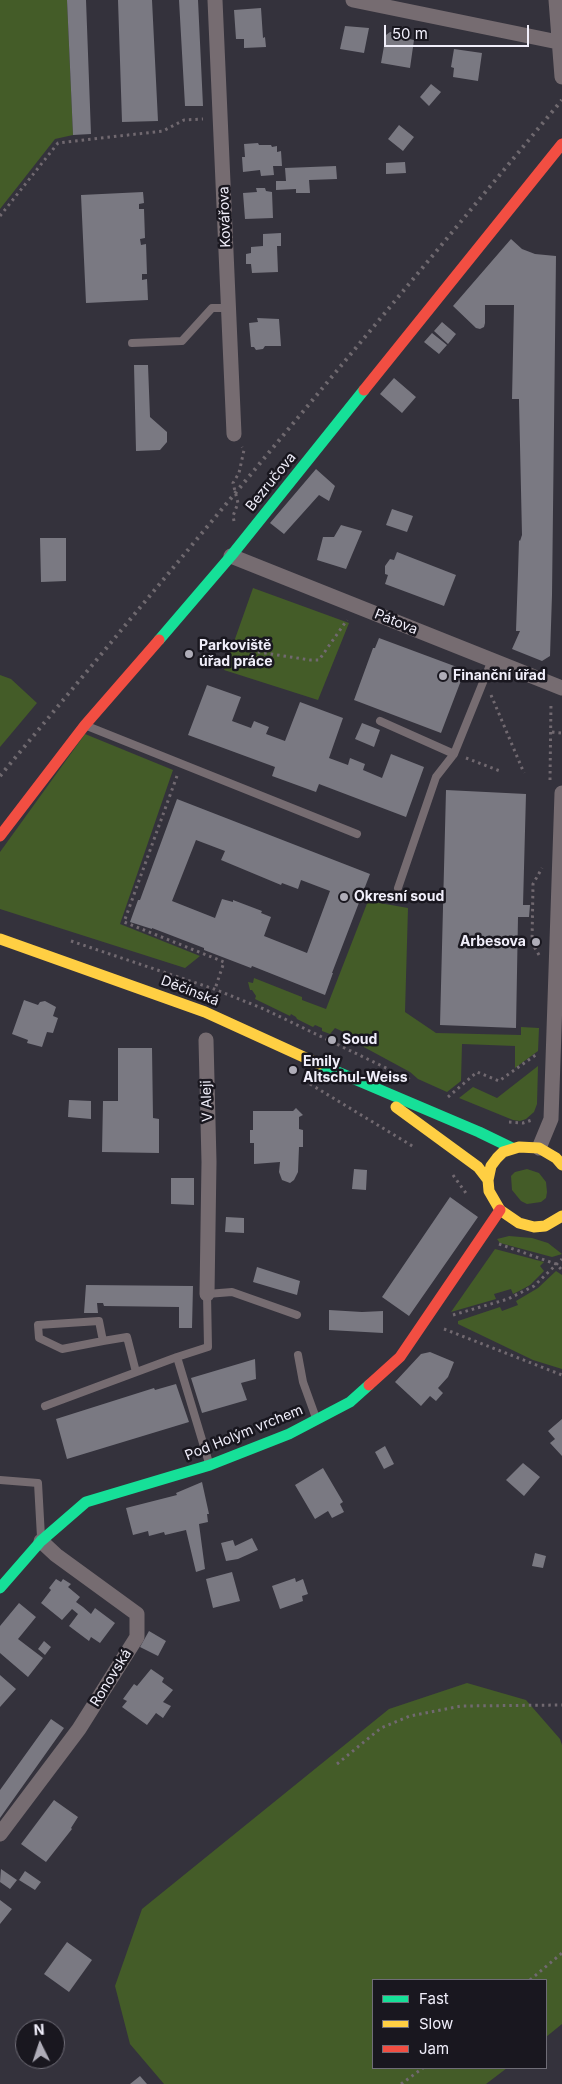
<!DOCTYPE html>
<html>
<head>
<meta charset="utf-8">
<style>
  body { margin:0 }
  #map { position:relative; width:562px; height:2084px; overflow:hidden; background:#34323c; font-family:Inter,sans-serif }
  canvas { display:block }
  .legend { position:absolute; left:372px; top:1979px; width:175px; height:90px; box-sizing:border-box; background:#19171f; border:1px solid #6f6d77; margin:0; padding:6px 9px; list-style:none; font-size:15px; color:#f1effb }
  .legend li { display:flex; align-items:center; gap:10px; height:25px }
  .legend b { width:25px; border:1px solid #6f6d77 }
  .north { position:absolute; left:15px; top:2019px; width:50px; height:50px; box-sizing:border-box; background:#19171f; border:1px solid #6f6d77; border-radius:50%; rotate:356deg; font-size:14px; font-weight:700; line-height:20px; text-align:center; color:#f1effb }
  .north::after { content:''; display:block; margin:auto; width:18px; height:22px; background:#afadb8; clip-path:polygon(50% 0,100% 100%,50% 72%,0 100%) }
  .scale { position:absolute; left:384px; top:25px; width:145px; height:22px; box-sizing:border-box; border:2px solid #f1effb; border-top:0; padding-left:6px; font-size:15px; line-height:18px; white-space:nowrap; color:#f1effb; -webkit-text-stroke:4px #19171f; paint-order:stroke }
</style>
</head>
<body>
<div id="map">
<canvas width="562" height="2084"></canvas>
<ul class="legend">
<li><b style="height:6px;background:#16e098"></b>Fast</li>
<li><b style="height:6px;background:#ffcf43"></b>Slow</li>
<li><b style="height:6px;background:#f24e42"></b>Jam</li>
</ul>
<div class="north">N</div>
<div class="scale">50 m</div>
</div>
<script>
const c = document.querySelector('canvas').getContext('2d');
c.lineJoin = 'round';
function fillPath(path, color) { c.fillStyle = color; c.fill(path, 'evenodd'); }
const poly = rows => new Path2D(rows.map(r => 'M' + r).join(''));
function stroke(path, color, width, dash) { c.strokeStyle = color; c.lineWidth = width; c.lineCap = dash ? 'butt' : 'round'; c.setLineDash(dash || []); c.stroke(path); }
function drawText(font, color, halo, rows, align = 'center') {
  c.font = font + ' Inter,sans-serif'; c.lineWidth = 5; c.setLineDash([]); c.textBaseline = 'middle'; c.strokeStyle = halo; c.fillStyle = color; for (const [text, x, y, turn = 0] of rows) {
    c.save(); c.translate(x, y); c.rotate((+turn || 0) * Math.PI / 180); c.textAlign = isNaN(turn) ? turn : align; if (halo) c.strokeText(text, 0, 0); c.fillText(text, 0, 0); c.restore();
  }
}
const green = poly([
  [0,0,67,0,73,135,55,139,0,209],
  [253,588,349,623,318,700,224,670],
  [0,675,11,679,37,703,0,747],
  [85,734,173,770,120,924,200,956,185,968,0,909,0,852],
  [368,901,408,908,405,1012,436,1033,521,1035,521,1027,539,1028,538,1051,515,1068,515,1046,462,1044,461,1081,447,1092,418,1079,410,1072,362,1046,362,1043,357,1041,355,1043,350,1041,352,1036,335,1028,330,1034,322,1031,322,1028,315,1025,313,1027,297,1019,296,1017,291,1014,290,1016,255,999,256,996,252,990,250,990,248,982,253,983,254,978,302,997,302,1000,326,1009],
  [538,1066,537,1104,534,1112,526,1119,520,1121,513,1120,459,1098,473,1087,497,1098],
  [527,1169,539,1173,546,1182,547,1192,546,1198,541,1202,527,1204,521,1201,512,1190,511,1176,515,1172],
  [509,1236,532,1238,548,1243,562,1254,552,1257,500,1243,497,1239],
  [495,1249,544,1262,540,1266,544,1271,530,1285,521,1290,513,1294,511,1289,494,1294,496,1299,451,1312],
  [556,1271,562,1275,562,1369,533,1360,458,1324,458,1321,500,1307,502,1311,518,1305,516,1301,538,1288],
  [467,1683,526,1700,560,1739,562,1745,562,2024,546,2037,546,1980,373,1980,373,2068,507,2068,486,2084,164,2084,130,2044,115,1986,142,1909,389,1709]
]);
const building = poly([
  [67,0,86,0,91,134,73,135],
  [118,0,152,0,158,121,122,122],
  [179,0,198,0,203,106,185,106],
  [261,8,263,38,265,37,266,47,244,48,244,39,236,39,234,10],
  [345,26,369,28,364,53,340,49],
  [390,32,398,33,400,37,414,40,410,68,381,63,386,35],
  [454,49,482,53,478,81,453,77,454,68,451,67],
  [431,84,441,92,429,106,420,97],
  [399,125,414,137,403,151,388,139],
  [258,143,259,145,271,145,272,147,277,146,277,152,281,151,282,166,273,166,274,175,261,176,260,170,243,172,242,157,245,157,244,144],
  [405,162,406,173,386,174,386,163],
  [336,166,337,179,309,180,310,193,296,193,296,189,276,190,276,181,286,181,285,168],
  [256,188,265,188,266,191,272,192,273,218,245,219,243,193,257,192],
  [143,192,144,203,139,204,139,209,144,209,145,238,140,239,141,245,146,244,147,274,142,274,142,280,147,279,148,300,86,303,81,195],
  [281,233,281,246,277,246,278,272,252,273,251,264,246,264,246,254,251,253,251,247,263,246,263,234],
  [511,239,522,249,535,254,556,256,552,595,550,656,542,661,512,649,520,631,516,631,518,573,519,540,520,541,522,535,519,401,519,399,512,399,514,305,485,305,485,323,484,327,480,329,476,328,453,306],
  [257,318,279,319,281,346,265,346,263,349,256,350,254,347,251,347,249,323,258,322],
  [442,322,456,334,448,344,434,331],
  [432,333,447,345,439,354,424,342],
  [134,365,148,365,150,417,167,432,167,442,160,450,136,451],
  [394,378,416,397,402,413,380,394],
  [316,469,335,486,329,501,319,495,284,534,270,523],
  [392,509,413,516,407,532,386,525],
  [341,525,362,531,346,569,317,560,323,537,334,537],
  [40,538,66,538,66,581,41,582],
  [397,552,456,575,444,606,385,584,388,575,385,574,385,566,390,559,394,560],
  [379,638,465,670,441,733,354,700,373,648,375,648],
  [207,685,241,697,232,721,251,728,254,721,269,727,266,734,285,741,300,702,343,718,329,758,348,765,350,758,365,764,363,770,382,778,391,754,424,767,406,817,319,784,316,792,272,776,275,767,188,735],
  [362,723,380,730,374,747,355,739],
  [446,790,526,794,523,905,530,905,529,917,518,917,516,1028,440,1025],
  [177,799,370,874,332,973,333,973,325,995,252,966,251,968,204,950,204,948,152,928,152,929,130,922,138,900,140,900],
  [196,840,225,851,221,860,281,885,282,883,298,889,301,880,330,891,307,953,264,936,271,917,261,913,262,911,233,900,233,902,222,899,215,918,172,901],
  [24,1000,38,1005,40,1002,45,1001,56,1007,53,1016,58,1018,53,1033,47,1032,42,1047,27,1043,28,1040,12,1034],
  [118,1048,152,1048,153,1118,159,1119,159,1153,102,1152,103,1101,118,1101],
  [69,1100,91,1101,91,1119,68,1117],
  [296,1108,303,1115,299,1117,299,1129,303,1130,303,1147,299,1147,298,1172,294,1180,290,1183,282,1180,279,1172,280,1162,254,1164,254,1143,250,1143,250,1130,253,1130,253,1111,293,1111],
  [354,1169,367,1170,366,1190,352,1189],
  [171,1178,194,1178,194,1205,171,1204],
  [450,1197,478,1217,409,1316,382,1297],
  [226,1217,244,1218,244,1233,225,1232],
  [257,1267,300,1281,297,1295,253,1282],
  [86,1285,193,1286,192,1328,179,1328,179,1307,104,1306,103,1303,97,1303,98,1313,84,1313],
  [329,1310,362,1312,383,1311,383,1333,329,1330],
  [430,1352,454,1362,448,1377,438,1388,443,1393,436,1401,430,1396,421,1406,395,1382,421,1354],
  [255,1359,256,1379,241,1383,247,1400,202,1413,191,1378],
  [176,1384,189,1422,67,1459,56,1419,154,1388,155,1390],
  [562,1419,562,1456,550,1443,555,1439,548,1431],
  [385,1446,394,1464,384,1469,375,1452],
  [523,1463,540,1477,524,1496,506,1480],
  [323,1468,343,1502,340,1504,344,1512,332,1518,328,1511,315,1519,295,1485],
  [202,1482,209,1514,207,1514,208,1522,199,1524,205,1569,196,1572,186,1530,165,1535,164,1532,149,1536,148,1531,133,1535,126,1508,177,1495,176,1493],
  [252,1538,258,1550,238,1559,226,1561,221,1543,233,1540,235,1546],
  [535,1553,546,1556,543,1568,532,1566],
  [232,1572,240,1601,213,1608,206,1579],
  [295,1578,296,1582,303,1579,308,1594,302,1596,303,1601,280,1609,272,1586],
  [56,1579,61,1582,63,1579,71,1584,68,1587,80,1597,76,1602,83,1607,91,1614,95,1608,115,1623,100,1643,91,1637,89,1641,69,1626,78,1614,72,1609,62,1620,41,1603,51,1590,49,1588],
  [19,1603,36,1617,18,1639,43,1658,28,1677,0,1653,0,1626],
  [149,1631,166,1641,158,1656,140,1647],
  [44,1641,51,1647,45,1655,38,1649],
  [151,1669,164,1678,162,1682,173,1690,163,1702,171,1706,163,1718,156,1713,147,1725,122,1707,127,1701,123,1699,134,1684,137,1686],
  [0,1675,16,1689,0,1707],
  [51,1719,64,1728,0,1818,0,1790],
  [54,1800,78,1817,71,1828,72,1829,46,1862,21,1844],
  [1,1869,17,1880,10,1889,0,1882],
  [25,1871,41,1882,35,1890,19,1880],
  [0,1900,12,1909,0,1924],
  [67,1942,92,1960,69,1992,44,1974],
  [140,2076,147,2084,130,2084]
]);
const path = poly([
  [0,216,58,143,163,131,184,120,203,119],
  [234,521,233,516,238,503,233,483,239,473,244,450,242,447],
  [200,643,310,660,319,660,347,620],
  [491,695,524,773],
  [552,732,562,733],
  [466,758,500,771],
  [177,776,124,922,224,962,215,989],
  [550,780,551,702],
  [71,941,214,989,264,1009,413,1081],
  [539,955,532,943,533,884,542,868],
  [310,1084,414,1147],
  [448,1097,477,1072,499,1081,537,1054],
  [509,1122,523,1123,532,1120],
  [453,1175,468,1196],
  [499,1244,556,1264,562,1270],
  [453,1315,508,1299,534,1286,562,1259],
  [444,1329,562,1375],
  [337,1764,381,1728,410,1716,461,1706,562,1705],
  [530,1980,562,1953],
  [401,2084,423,2068]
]);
const lane = poly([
  [132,343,182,341,212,308,229,308],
  [380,721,454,754],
  [87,726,357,834],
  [398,888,436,777,454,754,492,660],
  [103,1341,62,1349,39,1338,38,1325,99,1321,103,1341,127,1337,136,1372],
  [298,1355,303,1382,316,1418],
  [45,1406,177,1357],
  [209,1463,177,1357,208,1347,207,1294,232,1292,297,1315],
  [0,1480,38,1483,41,1537]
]);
const street = poly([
  [215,0,234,434],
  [353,0,558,42],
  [556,0,562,77],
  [231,556,562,688],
  [206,1040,209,1162,207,1294],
  [539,1148,551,1119,562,793],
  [0,1834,79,1729,137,1637,137,1614,56,1555,41,1541]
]);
const fast = poly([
  [159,640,231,556,364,390],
  [319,1064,479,1132,512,1148],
  [0,1588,41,1541,86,1502,210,1465,289,1434,350,1402,369,1385]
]);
const slow = poly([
  [0,939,205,1012,319,1064],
  [396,1107,478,1167,488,1180],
  [562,1165,556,1158,539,1148,519,1147,503,1152,497,1158,491,1166,488,1180,489,1191,500,1210,519,1223,534,1227,545,1226,562,1216]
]);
const jam = poly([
  [364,390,562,144],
  [0,836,85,725,159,640],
  [369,1385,400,1357,500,1210]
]);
const rail = poly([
  [0,776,562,100]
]);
const markers = [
  [189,654,5,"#afadb8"],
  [443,676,5,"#afadb8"],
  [344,897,5,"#afadb8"],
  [536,942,5,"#afadb8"],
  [332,1040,5,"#afadb8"],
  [293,1070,5,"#afadb8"]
];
const streetNames = [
  ["Kovářova",225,217,-92],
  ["Bezručova",271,482,-51],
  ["Pátova",396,622,22],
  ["Děčínská",190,991,21],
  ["V Aleji",207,1101,-92],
  ["Pod Holým vrchem",244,1433,-22],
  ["Ronovská",111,1678,-58]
];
const poiNames = [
  ["Parkoviště",199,646],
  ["úřad práce",199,662],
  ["Finanční úřad",453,676],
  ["Okresní soud",354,897],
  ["Arbesova",526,942,"right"],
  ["Soud",342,1040],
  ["Emily",303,1062],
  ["Altschul-Weiss",303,1078]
];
fillPath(green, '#445c28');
fillPath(building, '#7a7982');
stroke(path, '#716970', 3, [2.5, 4]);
stroke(lane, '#766c71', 8);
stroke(street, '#766c71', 15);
stroke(fast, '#16e098', 11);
stroke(slow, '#ffcf43', 11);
stroke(jam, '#f24e42', 11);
stroke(rail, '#6f696f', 4, [2.5, 5]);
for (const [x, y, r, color] of markers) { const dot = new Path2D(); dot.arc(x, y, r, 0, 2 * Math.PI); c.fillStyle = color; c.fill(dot); stroke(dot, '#19171f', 2); }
drawText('14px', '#f1effb', '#19171f', streetNames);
drawText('bold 14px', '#f1effb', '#19171f', poiNames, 'left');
</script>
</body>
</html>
